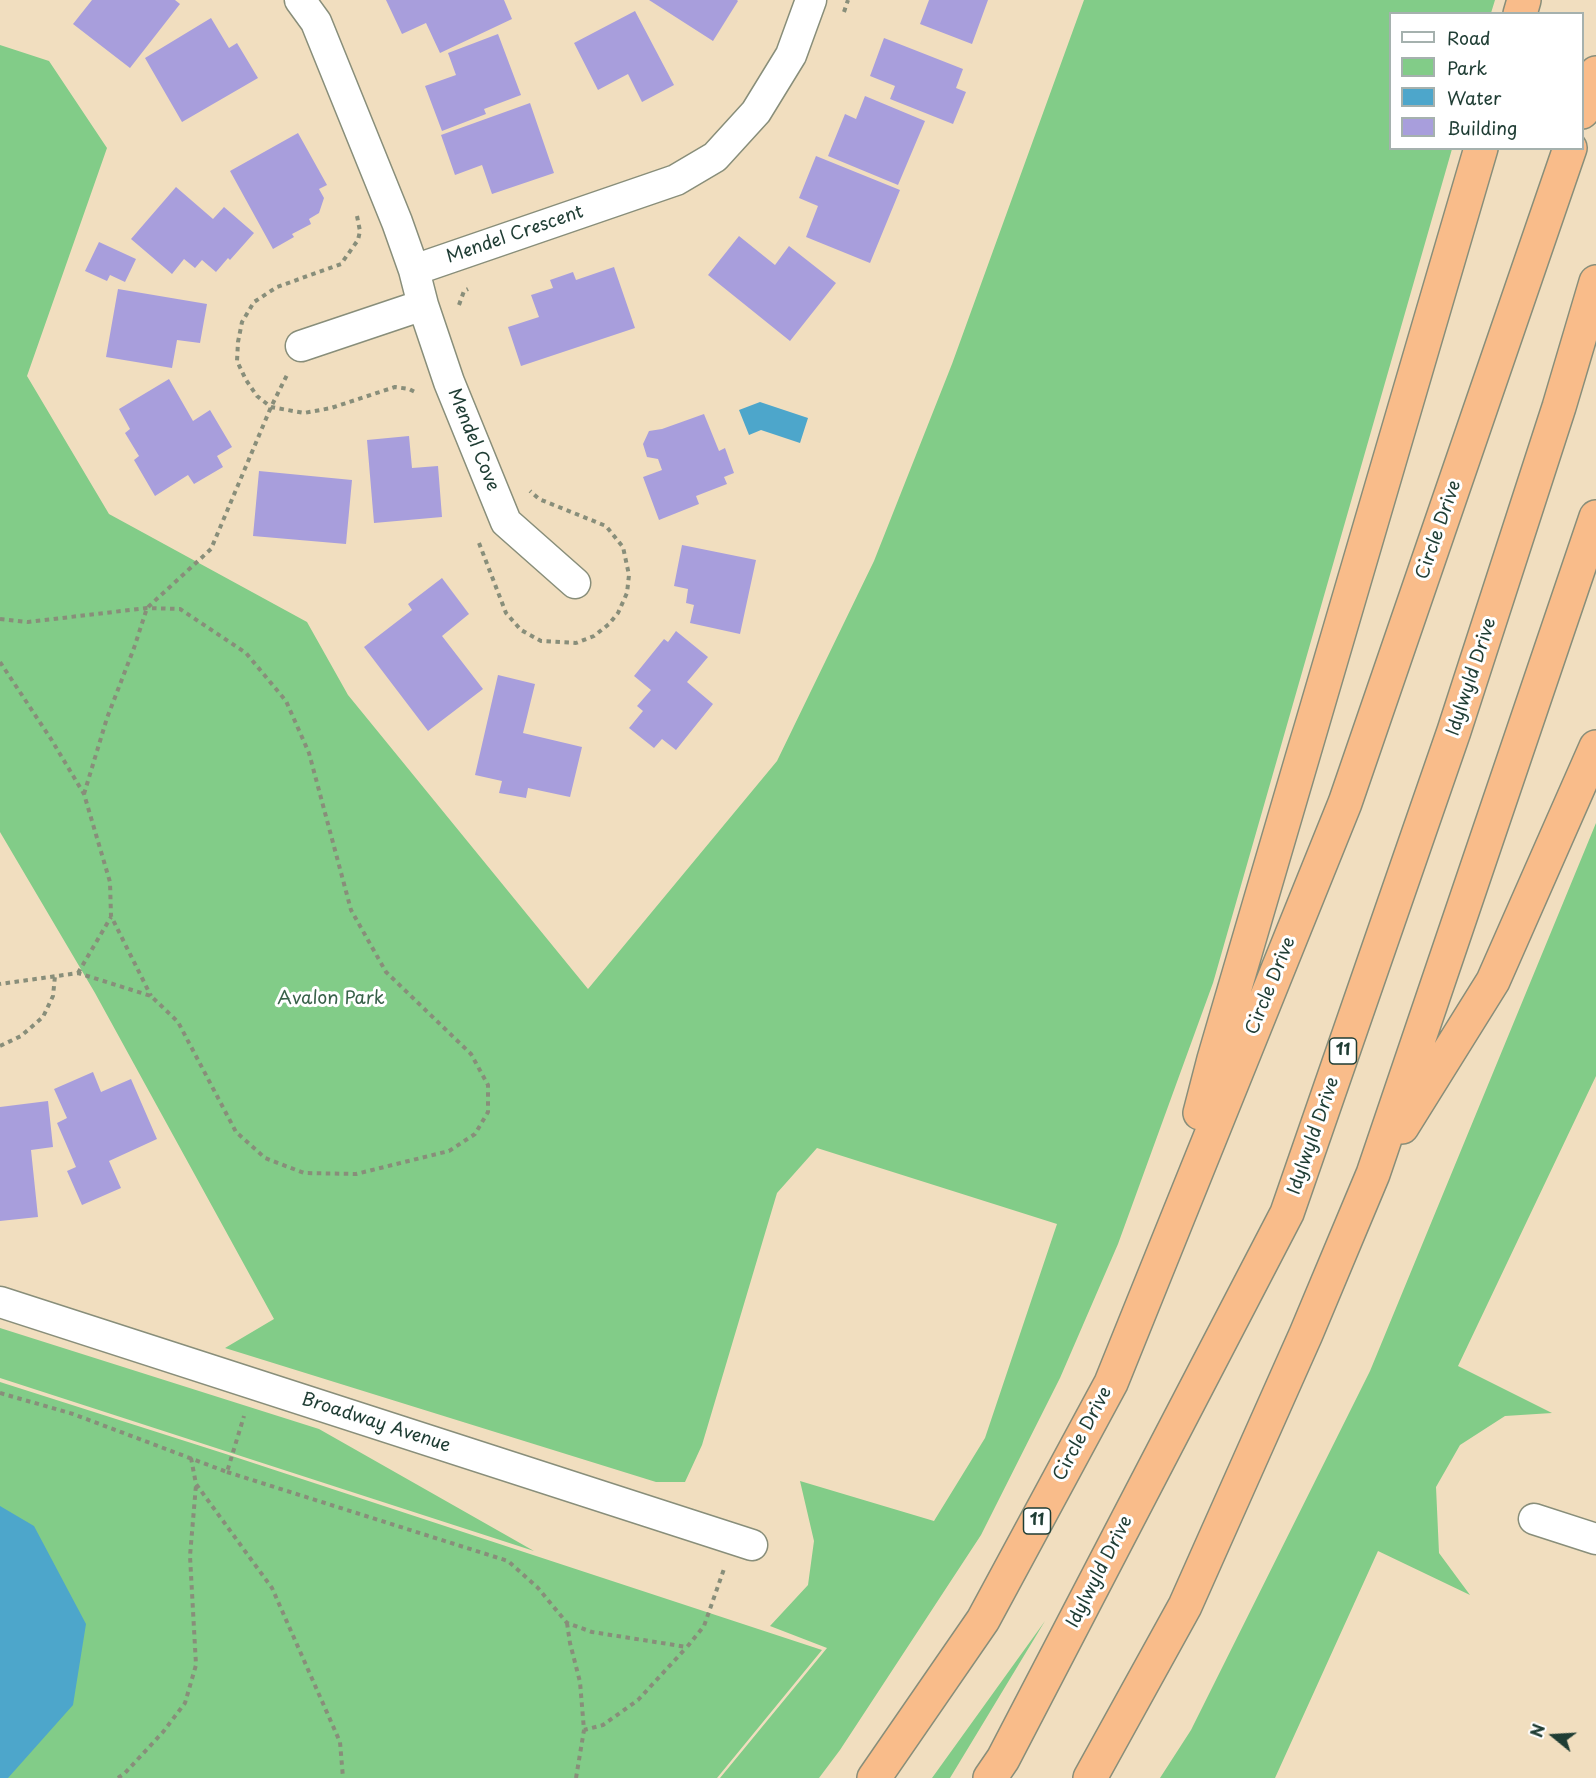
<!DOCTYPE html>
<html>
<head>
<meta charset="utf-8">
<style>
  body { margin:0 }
  #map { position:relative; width:1596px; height:1778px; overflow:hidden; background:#f1debf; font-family:"Playpen Sans",sans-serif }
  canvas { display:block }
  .legend { position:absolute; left:1389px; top:12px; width:195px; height:138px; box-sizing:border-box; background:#fff; border:2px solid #a5b1ae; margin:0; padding:8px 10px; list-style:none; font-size:18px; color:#1f3d34 }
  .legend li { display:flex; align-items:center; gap:12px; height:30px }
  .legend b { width:30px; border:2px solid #a5b1ae }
  .north { position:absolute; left:1524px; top:1706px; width:60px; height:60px; -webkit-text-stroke:4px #fff; paint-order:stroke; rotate:288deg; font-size:16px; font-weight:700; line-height:24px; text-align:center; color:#1f3d34 }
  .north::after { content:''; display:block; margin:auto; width:21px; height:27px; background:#1f3d34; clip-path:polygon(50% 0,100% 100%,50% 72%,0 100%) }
</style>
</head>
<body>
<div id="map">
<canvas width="1596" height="1778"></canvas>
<ul class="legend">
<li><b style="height:8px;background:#fff"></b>Road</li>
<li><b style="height:16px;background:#82cc88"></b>Park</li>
<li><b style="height:16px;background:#4da6cb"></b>Water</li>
<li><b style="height:16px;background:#a89edc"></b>Building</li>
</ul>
<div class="north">N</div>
</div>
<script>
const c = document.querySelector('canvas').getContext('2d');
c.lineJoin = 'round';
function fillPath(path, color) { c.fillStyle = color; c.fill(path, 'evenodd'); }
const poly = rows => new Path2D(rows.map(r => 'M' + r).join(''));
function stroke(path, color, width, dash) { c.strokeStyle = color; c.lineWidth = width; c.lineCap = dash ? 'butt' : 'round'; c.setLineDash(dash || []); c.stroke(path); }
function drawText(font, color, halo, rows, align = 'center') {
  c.font = font + ' "Playpen Sans",sans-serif'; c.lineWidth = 6; c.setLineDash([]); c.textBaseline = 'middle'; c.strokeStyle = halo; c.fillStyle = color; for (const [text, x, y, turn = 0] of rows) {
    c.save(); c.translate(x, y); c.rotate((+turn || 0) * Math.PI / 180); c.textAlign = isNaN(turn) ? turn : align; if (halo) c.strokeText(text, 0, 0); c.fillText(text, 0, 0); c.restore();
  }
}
const green = poly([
  [1084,0,1495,0,1491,13,1390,14,1390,148,1452,149,1213,983,1118,1244,1060,1378,981,1535,840,1750,819,1778,720,1778,827,1648,770,1626,808,1585,814,1541,800,1481,934,1521,985,1438,1057,1224,817,1148,777,1193,702,1445,685,1482,656,1482,225,1348,274,1319,95,993,0,832,0,45,49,61,107,148,27,376,109,514,307,622,348,695,588,989,777,761,874,561,952,364],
  [1596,823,1596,1076,1458,1366,1552,1413,1505,1416,1460,1445,1436,1487,1439,1553,1470,1595,1378,1551,1275,1778,1160,1778,1191,1730,1370,1371],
  [0,1328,319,1429,534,1551,0,1378],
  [0,1382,232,1456,822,1650,717,1778,0,1778],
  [1045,1621,950,1778,932,1778]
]);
const water = poly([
  [760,402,808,418,800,443,761,430,749,435,739,410],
  [0,1506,34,1526,86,1624,73,1705,8,1778,0,1778]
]);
const building = poly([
  [92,0,175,0,180,4,130,68,73,24],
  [386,0,504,0,512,19,440,53,426,23,402,34],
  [649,0,737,0,738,1,713,41],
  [929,0,988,0,972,44,920,24],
  [635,11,674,85,642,102,628,74,598,90,574,43],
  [211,18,229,48,237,43,258,78,182,122,145,58],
  [498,34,521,95,484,109,486,114,442,131,425,86,456,75,448,53],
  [884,38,963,69,956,88,966,92,953,124,890,99,895,86,870,76],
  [865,96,925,121,898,185,828,156,845,114,856,119],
  [530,103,554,173,492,194,482,165,455,175,441,135],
  [298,133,327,185,319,189,324,198,319,213,309,219,311,224,292,234,294,237,273,249,230,171],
  [816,156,900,190,870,263,806,237,818,206,799,198],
  [176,187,213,219,224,207,254,233,230,260,228,258,216,272,202,260,195,268,184,259,172,274,131,239],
  [739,236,775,265,789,246,836,283,790,341,708,275],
  [99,242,136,259,125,282,110,275,107,281,85,271],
  [614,267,635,328,521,366,508,327,539,317,531,295,553,288,550,280,573,272,576,280],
  [118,289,207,304,200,343,177,340,172,368,106,357],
  [169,379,193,421,210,410,232,447,217,456,223,467,194,484,188,475,155,496,134,460,139,456,125,433,130,429,119,409],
  [704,414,719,451,725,448,734,473,724,477,727,484,696,496,699,504,659,520,643,477,662,470,658,459,647,457,643,444,649,431,662,429],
  [409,436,412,468,438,466,442,517,374,523,367,440],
  [259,471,352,480,346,544,253,536],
  [682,545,756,560,740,634,690,623,694,605,686,603,688,589,674,586],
  [442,578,469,614,442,636,483,689,428,731,364,647,412,610,408,604],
  [676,631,708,657,687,682,713,704,676,750,662,739,654,748,629,728,643,711,637,706,651,690,634,676,664,639,668,642],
  [498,675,535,684,523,733,582,747,570,797,528,788,526,798,499,793,502,781,475,775],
  [93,1072,101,1092,131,1079,157,1139,109,1161,121,1188,82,1205,67,1171,76,1167,57,1123,67,1118,54,1089],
  [48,1101,53,1147,31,1150,38,1217,0,1221,0,1107]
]);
const path = poly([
  [844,12,848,0],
  [357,216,360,231,358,240,341,264,277,287,254,302,242,322,238,342,237,361,246,380,257,396,271,407,304,413,331,408,395,387,409,389,417,393],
  [459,305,464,291,468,289],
  [479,543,506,613,521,630,541,641,576,643,594,636,609,624,618,613,627,593,629,575,623,547,606,526,539,499,530,491],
  [0,619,28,622,147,608,180,609,246,653,286,701,309,753,351,910,386,972,471,1054,488,1085,488,1112,475,1134,449,1151,356,1174,304,1173,265,1158,236,1132,178,1022,151,996,78,973,0,984],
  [0,662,51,739,84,794,110,882,111,916,151,996],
  [84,794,107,718,134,648,147,608,211,549,271,407,287,375],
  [78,973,111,917],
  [0,1046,21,1036,43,1017,53,996,55,976],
  [0,1393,73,1414,227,1472,244,1416],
  [191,1458,196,1484,272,1588,340,1742,343,1778],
  [227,1472,508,1561,538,1588,567,1623,592,1632,687,1647,704,1626,724,1569],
  [567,1623,570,1643,580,1682,584,1730,603,1725,638,1700,686,1648],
  [118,1778,125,1773,163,1732,185,1703,196,1665,190,1556,196,1485],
  [576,1778,584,1730]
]);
const minor = poly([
  [300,0,316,22,397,222,414,270,676,180,715,157,756,112,791,55,811,0],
  [414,270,423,305,449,382,506,522,575,583],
  [301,346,423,305],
  [0,1302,752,1545],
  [1534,1519,1596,1539]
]);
const motorway = poly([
  [1520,14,1524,0],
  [1582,112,1596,73],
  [1200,1113,1214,1059,1481,148],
  [1402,1127,1493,981,1596,747],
  [874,1778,983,1620,1111,1383,1345,803,1570,148],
  [990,1778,1003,1759,1287,1213,1454,731,1559,407,1596,282],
  [1090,1778,1185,1606,1306,1334,1373,1174,1596,517]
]);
const shields = [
  [1343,1051,27],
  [1037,1521,27]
];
const shieldNames = [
  ["11",1343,1051],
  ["11",1037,1521]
];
const streetNames = [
  ["Mendel Crescent",515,235,-19],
  ["Mendel Cove",473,440,68],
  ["Circle Drive",1439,530,-71],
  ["Idylwyld Drive",1472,677,-72],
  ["Circle Drive",1271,986,-68],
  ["Idylwyld Drive",1314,1136,-71],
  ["Broadway Avenue",376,1423,18],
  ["Circle Drive",1083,1434,-62],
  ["Idylwyld Drive",1100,1572,-63]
];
const parkNames = [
  ["Avalon Park",331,999]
];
fillPath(green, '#82cc88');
fillPath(water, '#4da6cb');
fillPath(building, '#a89edc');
stroke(minor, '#888e7a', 33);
stroke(motorway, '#888e7a', 36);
stroke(path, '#888e7a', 4, [4.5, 4.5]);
stroke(minor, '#fff', 30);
stroke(motorway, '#f9bc8a', 33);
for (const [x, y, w] of shields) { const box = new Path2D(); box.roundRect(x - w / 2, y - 13, w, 26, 4.5); c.fillStyle = '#fff'; c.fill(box); stroke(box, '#1f3d34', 1.5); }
drawText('bold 16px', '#1f3d34', null, shieldNames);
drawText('18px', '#1f3d34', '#fff', streetNames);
drawText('18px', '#386149', '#fff', parkNames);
</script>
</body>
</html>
